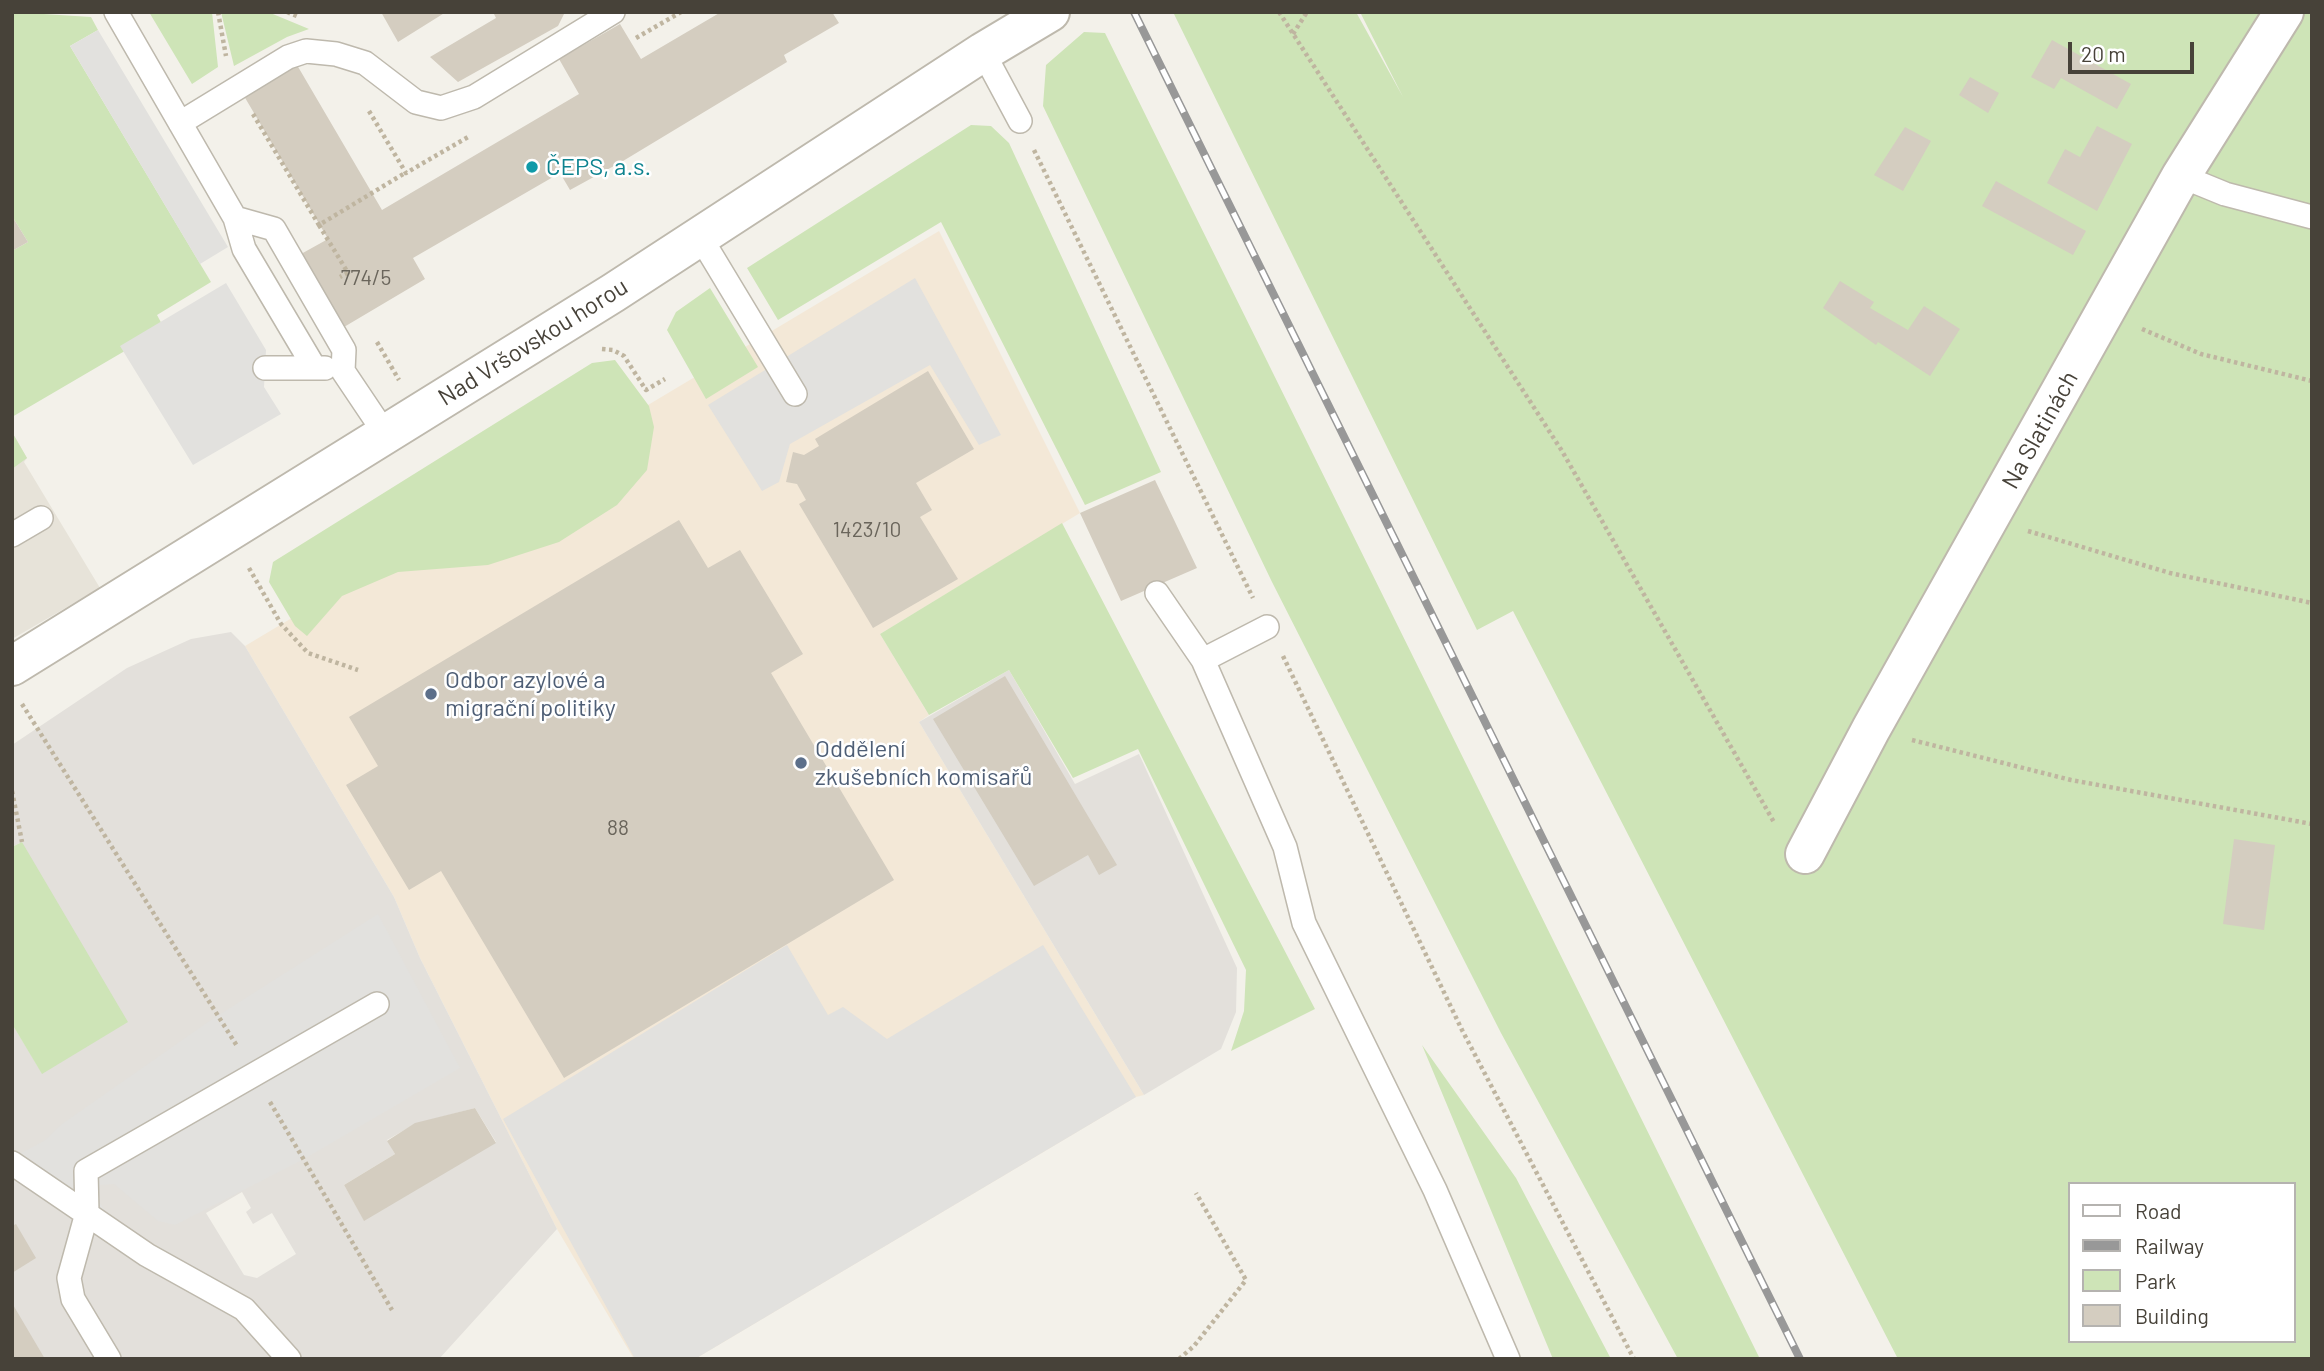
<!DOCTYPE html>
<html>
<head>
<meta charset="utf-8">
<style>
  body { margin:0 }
  #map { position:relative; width:2324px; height:1371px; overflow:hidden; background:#f3f1ea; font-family:Barlow,sans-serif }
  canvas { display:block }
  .frame { position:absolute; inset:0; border:14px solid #474239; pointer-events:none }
  .legend { position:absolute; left:2068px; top:1182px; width:228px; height:161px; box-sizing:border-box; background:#fff; border:2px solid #b5b3b0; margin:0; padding:9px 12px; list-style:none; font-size:21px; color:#474239 }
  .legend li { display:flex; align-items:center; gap:14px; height:35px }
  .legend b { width:35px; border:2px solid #b5b3b0 }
  .scale { position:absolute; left:2068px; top:42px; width:126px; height:32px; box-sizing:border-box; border:4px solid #474239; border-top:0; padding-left:9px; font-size:21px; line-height:24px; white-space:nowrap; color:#474239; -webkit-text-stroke:5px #fff; paint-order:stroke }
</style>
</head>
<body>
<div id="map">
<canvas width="2324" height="1371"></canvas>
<div class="frame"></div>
<ul class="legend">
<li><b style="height:9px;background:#fff"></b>Road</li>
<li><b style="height:9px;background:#989898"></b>Railway</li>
<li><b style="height:19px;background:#cee4b7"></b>Park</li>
<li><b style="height:19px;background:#d4cdc0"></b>Building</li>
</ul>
<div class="scale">20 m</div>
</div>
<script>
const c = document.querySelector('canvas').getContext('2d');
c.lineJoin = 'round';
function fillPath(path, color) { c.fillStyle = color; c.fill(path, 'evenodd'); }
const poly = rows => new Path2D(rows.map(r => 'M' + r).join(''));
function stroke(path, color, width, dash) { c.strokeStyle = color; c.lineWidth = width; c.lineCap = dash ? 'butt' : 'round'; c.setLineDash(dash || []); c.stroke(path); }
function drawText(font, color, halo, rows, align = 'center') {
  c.font = font + ' Barlow,sans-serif'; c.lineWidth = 5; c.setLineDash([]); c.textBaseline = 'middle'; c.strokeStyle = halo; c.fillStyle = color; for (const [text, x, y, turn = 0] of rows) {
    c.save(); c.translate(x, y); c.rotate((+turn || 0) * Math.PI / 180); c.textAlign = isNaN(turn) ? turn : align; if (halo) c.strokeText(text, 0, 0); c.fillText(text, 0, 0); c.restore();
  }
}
const residential = poly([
  [12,432,27,458,24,462,100,588,12,639]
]);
const commercial = poly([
  [939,231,1080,513,880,634,929,715,919,722,1144,1095,1136,1097,695,1359,634,1359,557,1229,420,958,394,897,245,646]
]);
const industrial = poly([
  [231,632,245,646,394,897,420,958,557,1229,439,1359,12,1359,12,1024,42,1073,22,842,12,847,12,745,127,668,191,639],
  [475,1108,496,1142,364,1220,344,1185,395,1154,387,1140,415,1124],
  [242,1192,251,1208,246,1212,253,1224,272,1213,296,1254,257,1278,244,1275,206,1213],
  [1009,670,1075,784,1139,754,1237,968,1236,1012,1221,1049,1144,1095,919,722]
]);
const green = poly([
  [12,12,91,17,98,30,70,46,211,282,157,315,164,328,12,417,12,251,28,242,12,216],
  [149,12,212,12,218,67,192,84],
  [221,12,268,12,309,29,287,37,234,66],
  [1173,12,1356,12,1403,97,1360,12,2312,12,2312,1359,1898,1359,1513,611,1477,630],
  [2070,1184,2294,1184,2294,1341,2070,1341],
  [1084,32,1105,33,1760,1359,1678,1359,1501,1033,1272,582,1043,106,1046,65],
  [971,125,991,126,1009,143,1161,472,1085,505,941,222,778,320,747,268],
  [710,288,758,367,706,399,667,330,676,312],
  [615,360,649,406,654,427,647,470,617,505,559,542,488,565,398,572,342,596,307,636,295,626,269,582,273,562,592,363],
  [12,432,27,458,12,469],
  [1062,523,1315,1009,1231,1051,1244,1011,1246,970,1138,749,1073,778,1009,670,929,715,880,634],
  [22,842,128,1022,42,1074,12,1024,12,847],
  [1422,1045,1516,1178,1611,1359,1553,1359]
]);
const parking = poly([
  [98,30,228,247,200,264,70,46],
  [915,278,1001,435,979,445,930,365,790,444,779,482,762,491,708,405],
  [226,283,266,350,264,387,281,414,193,465,120,346],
  [378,914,460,1068,304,1159,175,1225,158,1221,114,1184,100,1185,98,1200,124,1239,12,1158,44,1141,62,1124,208,1022],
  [787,945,828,1015,843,1007,887,1039,1043,945,1136,1097,695,1359,635,1359,503,1119]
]);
const building = poly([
  [381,12,446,12,398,42],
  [493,12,565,12,558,26,458,82,430,57,496,18],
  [721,12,832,12,839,23,784,55,787,62,623,161,570,190,560,173,413,258,425,279,344,327,301,254,328,239,244,96,297,65,382,210,579,94,559,59,620,24,641,59],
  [2052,40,2131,84,2117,109,2061,78,2054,89,2031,77],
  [1970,77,1999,93,1988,113,1959,95],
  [2097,126,2132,144,2097,211,2047,183,2065,149,2080,157],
  [1905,127,1931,141,1903,191,1874,175],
  [1996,181,2086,231,2073,255,1982,206],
  [12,216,28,242,12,251],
  [1840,281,1874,302,1870,308,1908,330,1924,306,1960,329,1930,376,1878,342,1876,345,1823,308],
  [928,371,974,449,916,483,932,510,920,517,958,579,873,628,799,504,806,500,797,484,786,482,793,452,804,455,819,446,815,439],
  [1155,480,1197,568,1121,601,1080,513],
  [679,520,708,568,740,550,803,654,771,673,894,880,564,1078,441,871,409,890,346,785,378,766,349,717],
  [1005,676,1117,865,1099,875,1088,855,1034,886,933,719],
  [2234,839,2275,845,2264,930,2223,924],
  [475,1108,496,1143,364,1221,344,1185,395,1154,387,1141,415,1123],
  [16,1224,36,1258,12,1273,12,1226],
  [12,1303,45,1359,12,1359]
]);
const path = poly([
  [218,12,226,56],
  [287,12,299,17],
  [1279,12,1562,451,1775,824],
  [1293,34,1307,12],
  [636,38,681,12],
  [369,111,406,173,468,137],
  [253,114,319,225,405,173],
  [1034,150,1253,598],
  [319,225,348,273,340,277],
  [2142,329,2201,354,2312,381],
  [377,342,399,380],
  [602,349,613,350,624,356,646,390,665,379],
  [2028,531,2170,573,2312,603],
  [249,568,281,624,308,653,358,670],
  [1283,656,1462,1030,1634,1359],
  [22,704,237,1046],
  [1912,740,2071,780,2312,824],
  [12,791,22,842],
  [270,1102,392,1310],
  [1179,1359,1194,1346,1246,1280,1196,1193]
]);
const service = poly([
  [116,12,235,218,244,249,314,367],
  [983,52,1020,121],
  [180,123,288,57,306,51,336,54,365,63,416,102,441,108,474,97,613,12],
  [2181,176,2225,194,2312,217],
  [235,218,274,229,344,350,343,371,386,435],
  [699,235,795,394],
  [265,368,325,368],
  [12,535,41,518],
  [1157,593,1203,660,1285,847,1304,923,1435,1190,1508,1359],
  [1203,660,1267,627],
  [12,1163,147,1255,244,1309,289,1359],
  [109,1359,73,1299,69,1278,87,1213,86,1171,377,1004]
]);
const minor = poly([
  [12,666,613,293,983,52,1050,12],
  [1805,854,1871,729,2181,176,2284,12]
]);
const rail = poly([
  [1134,12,1800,1359]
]);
const markers = [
  [532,167,7,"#0f9aa8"],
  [431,694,7,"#5c6f8a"],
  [801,763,7,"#5c6f8a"]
];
const numberNames = [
  ["774/5",366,278],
  ["1423/10",867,530],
  ["88",618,828]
];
const cultureNames = [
  ["ČEPS, a.s.",546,167]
];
const streetNames = [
  ["Nad Vršovskou horou",533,342,-32],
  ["Na Slatinách",2040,430,-61]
];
const serviceNames = [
  ["Odbor azylové a",445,680],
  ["migrační politiky",445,708],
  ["Oddělení",815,749],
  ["zkušebních komisařů",815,777]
];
fillPath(residential, '#e7e3d9');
fillPath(commercial, '#f3e8d7');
fillPath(industrial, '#e3e0db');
fillPath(green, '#cee4b7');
fillPath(parking, '#e2e1de');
fillPath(building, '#d4cdc0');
stroke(service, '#beb9ad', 26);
stroke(minor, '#beb9ad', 42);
stroke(path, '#bfb5a0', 4.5, [3.5, 3.5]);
stroke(service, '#fff', 23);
stroke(minor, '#fff', 38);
stroke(rail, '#989898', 8);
stroke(rail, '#fff', 5, [16]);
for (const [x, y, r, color] of markers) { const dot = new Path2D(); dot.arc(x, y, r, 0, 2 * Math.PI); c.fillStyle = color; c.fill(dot); stroke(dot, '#fff', 2.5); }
drawText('21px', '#6a655b', null, numberNames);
drawText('24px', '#0d838f', '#fff', cultureNames, 'left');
drawText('24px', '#474239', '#fff', streetNames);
drawText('24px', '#4e5e75', '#fff', serviceNames, 'left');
</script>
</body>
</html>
